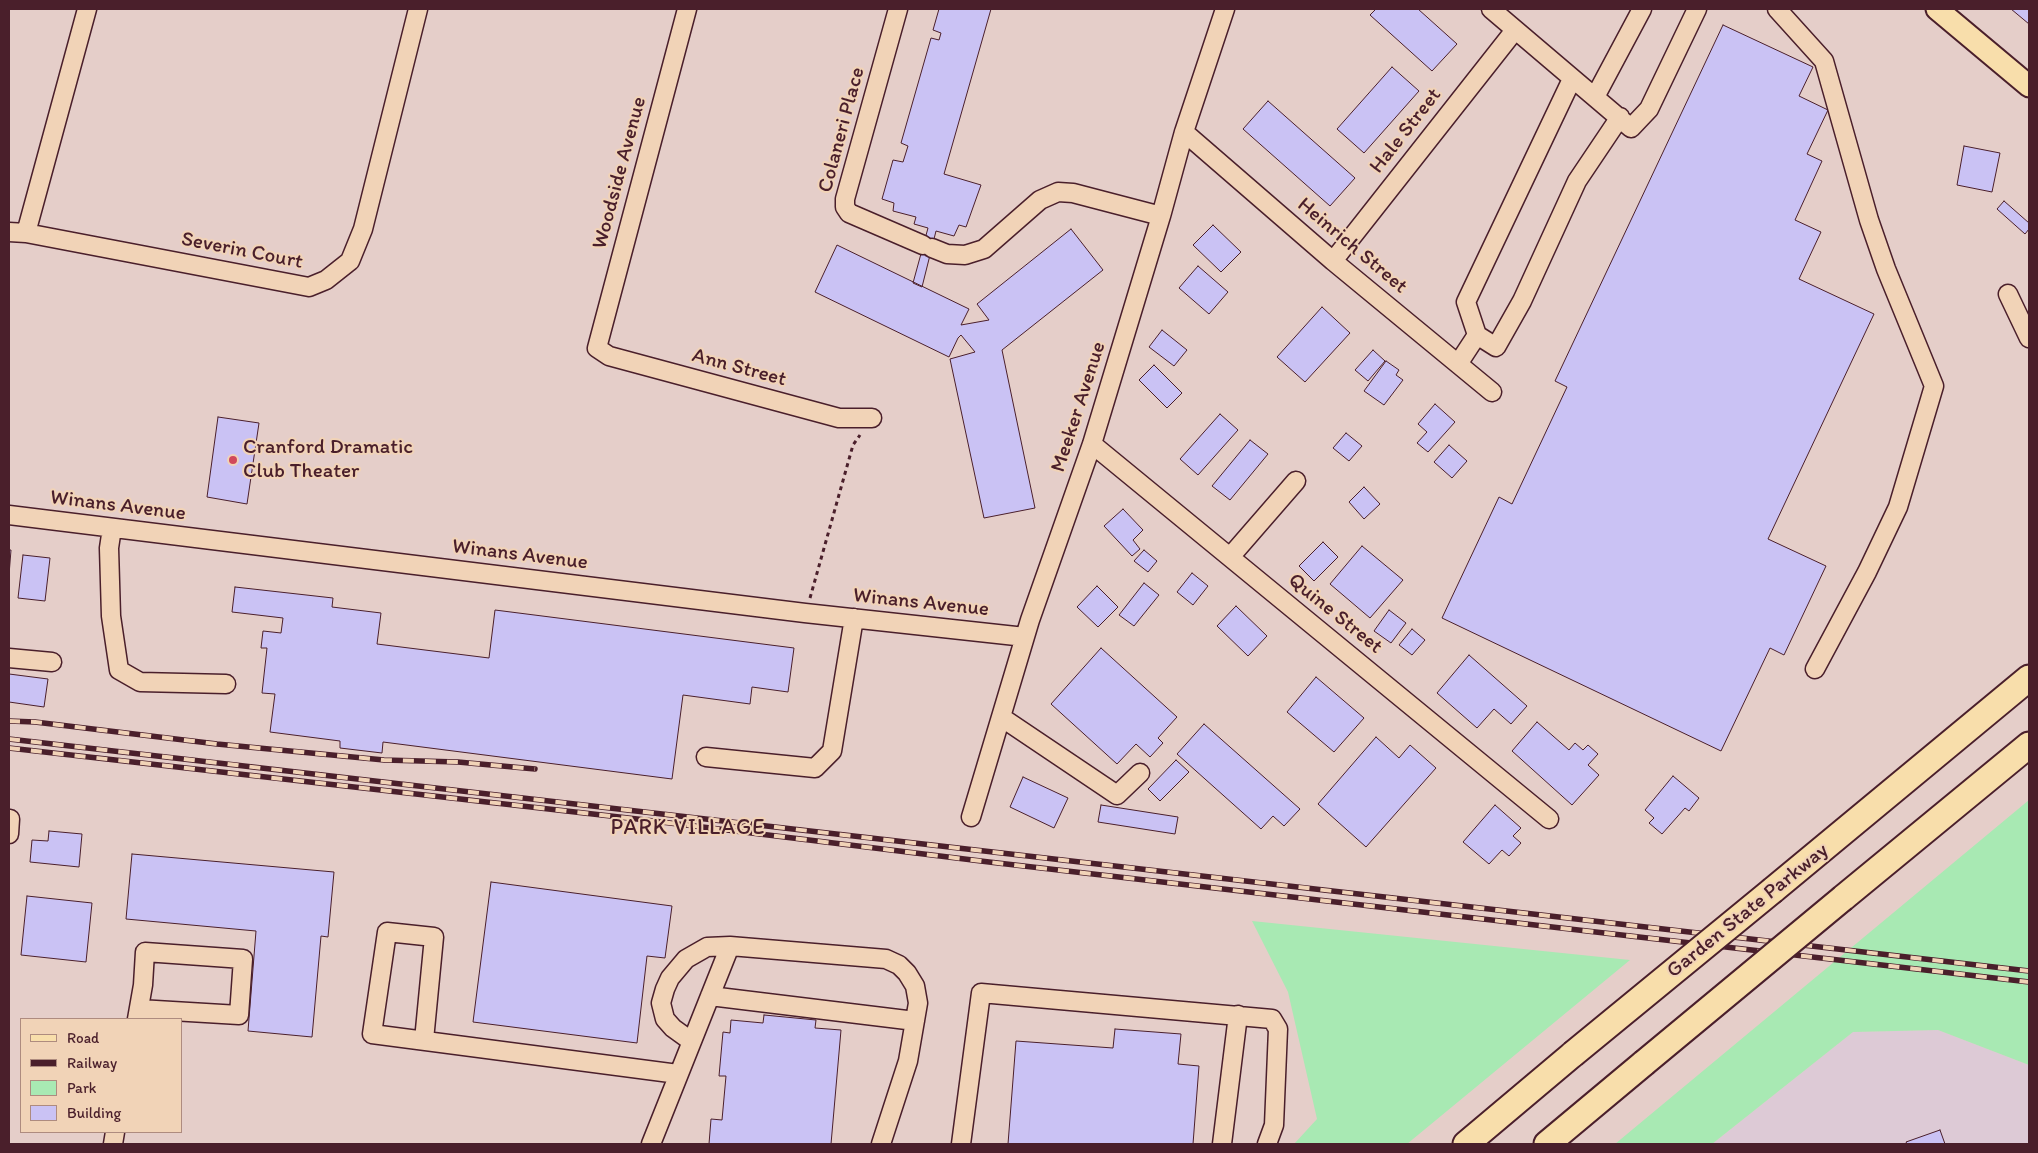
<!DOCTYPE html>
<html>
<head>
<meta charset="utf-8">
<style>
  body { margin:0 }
  #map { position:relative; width:2038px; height:1153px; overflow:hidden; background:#e5cec9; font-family:Itim,sans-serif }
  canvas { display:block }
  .frame { position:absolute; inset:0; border:10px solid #4a1f2b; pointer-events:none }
  .legend { position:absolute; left:20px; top:1018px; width:162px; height:115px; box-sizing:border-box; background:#f1d3b7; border:1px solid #ae8b7f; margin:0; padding:6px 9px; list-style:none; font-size:15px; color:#4a1f2b }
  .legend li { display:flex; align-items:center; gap:10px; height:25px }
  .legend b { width:25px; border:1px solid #ae8b7f }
</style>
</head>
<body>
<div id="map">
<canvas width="2038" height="1153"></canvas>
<div class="frame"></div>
<ul class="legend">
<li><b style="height:6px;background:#f8deab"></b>Road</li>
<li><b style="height:6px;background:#4a1f2b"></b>Railway</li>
<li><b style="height:14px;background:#a8e9b3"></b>Park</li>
<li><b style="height:14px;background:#cac2f4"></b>Building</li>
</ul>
</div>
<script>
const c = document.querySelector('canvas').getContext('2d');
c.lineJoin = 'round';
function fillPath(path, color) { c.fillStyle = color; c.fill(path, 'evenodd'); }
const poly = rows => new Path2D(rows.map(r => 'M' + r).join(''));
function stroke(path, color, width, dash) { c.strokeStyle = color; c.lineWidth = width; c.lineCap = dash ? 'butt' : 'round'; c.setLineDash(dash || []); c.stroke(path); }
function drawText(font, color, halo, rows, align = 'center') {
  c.font = font + ' Itim,sans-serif'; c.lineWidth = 4; c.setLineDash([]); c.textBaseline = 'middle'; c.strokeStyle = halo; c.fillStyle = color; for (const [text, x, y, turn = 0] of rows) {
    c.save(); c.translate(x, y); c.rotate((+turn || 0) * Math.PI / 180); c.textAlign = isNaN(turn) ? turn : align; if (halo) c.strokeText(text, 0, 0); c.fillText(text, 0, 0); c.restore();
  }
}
const built = poly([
  [1938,1030,2029,1065,2029,1144,1712,1144,1853,1032]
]);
const green = poly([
  [2029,800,2029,1065,1938,1030,1853,1032,1712,1144,1615,1144],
  [1252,921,1630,960,1407,1144,1294,1144,1317,1119,1288,992]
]);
const building = poly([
  [939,9,991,9,944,174,981,185,966,227,959,225,954,236,936,231,922,287,913,283,928,228,914,224,916,217,893,211,894,203,882,199,893,160,903,162,908,146,901,143,931,38,939,40,941,33,933,30,939,9],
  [1376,9,1418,9,1457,44,1432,71,1370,15,1376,9],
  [2011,9,2029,9,2029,24,2011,9],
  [1723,25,1813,67,1799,96,1828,110,1807,154,1822,161,1795,220,1821,232,1799,279,1874,314,1768,539,1826,566,1784,655,1770,648,1721,751,1442,618,1499,497,1512,504,1567,387,1555,381,1723,25],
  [1392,67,1419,91,1364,153,1337,129,1392,67],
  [1268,101,1355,178,1330,206,1243,129,1268,101],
  [1964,146,2000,153,1992,192,1957,185,1964,146],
  [2004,201,2029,223,2029,229,2025,234,1997,209,2004,201],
  [1213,225,1241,252,1221,272,1193,245,1213,225],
  [1071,229,1103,270,1002,350,1035,508,984,518,950,359,975,352,961,335,958,338,949,357,815,292,837,245,969,309,961,325,989,320,977,304,1071,229],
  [1198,266,1228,292,1209,314,1179,288,1198,266],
  [1322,307,1350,333,1305,382,1277,357,1322,307],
  [1162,330,1187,350,1174,366,1149,347,1162,330],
  [1373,350,1385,361,1368,381,1355,370,1373,350],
  [1386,361,1399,370,1396,375,1403,380,1384,405,1364,391,1386,361],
  [1154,365,1182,393,1167,408,1139,380,1154,365],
  [1435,404,1455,422,1428,452,1417,443,1427,432,1418,424,1435,404],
  [1220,414,1238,430,1198,475,1180,459,1220,414],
  [218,417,259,423,247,504,207,497,218,417],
  [1346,433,1362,446,1349,461,1333,448,1346,433],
  [1250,440,1268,454,1230,500,1212,486,1250,440],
  [1449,445,1467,461,1452,478,1434,462,1449,445],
  [1364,487,1380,504,1364,519,1349,502,1364,487],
  [1123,509,1143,530,1133,540,1140,549,1132,556,1104,526,1123,509],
  [1323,542,1338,557,1314,581,1299,566,1323,542],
  [1362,546,1403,580,1370,618,1330,584,1362,546],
  [9,550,11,550,9,575,9,550],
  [1144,550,1157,561,1148,572,1134,561,1144,550],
  [23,555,50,558,45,601,18,598,23,555],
  [1192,573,1208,586,1193,605,1177,592,1192,573],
  [1144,583,1159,595,1134,626,1119,615,1144,583],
  [1097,586,1118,607,1098,627,1077,607,1097,586],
  [235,587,333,598,332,607,381,613,377,644,489,658,495,610,794,648,788,692,752,687,750,704,683,695,672,779,383,742,382,753,340,748,340,741,270,732,275,694,262,693,267,648,261,648,263,631,281,633,283,618,232,612,235,587],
  [1236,606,1267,636,1248,656,1217,626,1236,606],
  [1389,610,1406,623,1391,643,1374,631,1389,610],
  [1412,629,1425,640,1412,655,1399,645,1412,629],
  [1101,648,1177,717,1158,738,1163,743,1150,757,1136,744,1117,764,1051,704,1101,648],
  [1469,655,1527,706,1511,724,1494,709,1477,728,1437,693,1469,655],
  [9,674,48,679,44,707,9,702,9,674],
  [1316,677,1364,718,1334,752,1287,712,1316,677],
  [1537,722,1569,750,1575,743,1583,750,1588,745,1598,754,1588,765,1599,775,1572,805,1512,751,1537,722],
  [1204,724,1300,809,1284,826,1273,816,1261,829,1177,754,1204,724],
  [1376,737,1399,758,1410,745,1436,768,1366,847,1318,804,1376,737],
  [1176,760,1189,772,1160,801,1148,789,1176,760],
  [1673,776,1699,798,1689,811,1685,808,1662,834,1649,823,1654,818,1645,810,1673,776],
  [1023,777,1068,798,1054,828,1010,807,1023,777],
  [1101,805,1178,817,1175,834,1098,822,1101,805],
  [1495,805,1521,828,1513,836,1521,843,1509,856,1502,850,1489,864,1463,842,1495,805],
  [49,831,82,834,79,867,30,862,32,840,48,841,49,831],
  [132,854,334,872,328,937,321,936,312,1037,248,1031,256,931,126,919,132,854],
  [491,882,672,906,665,958,647,956,637,1043,473,1022,491,882],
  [27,896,92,903,86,962,21,955,27,896],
  [764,1015,816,1020,815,1028,841,1030,831,1144,709,1144,711,1119,722,1120,726,1076,719,1076,723,1032,730,1033,731,1020,763,1023,764,1015],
  [1115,1029,1181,1034,1178,1064,1199,1066,1193,1144,1008,1144,1016,1041,1113,1048,1115,1029],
  [1940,1130,1945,1144,1907,1144,1906,1142,1940,1130]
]);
const path = poly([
  [810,598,853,445,860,435]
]);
const minor = poly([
  [687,9,597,348,609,356,839,418,872,418],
  [898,9,845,199,845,207,849,213,923,245],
  [1491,9,1631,128,1649,109,1697,9],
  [1777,9,1824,61,1869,220,1886,269,1934,386,1898,507,1867,572,1815,669],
  [1595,97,1642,9],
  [1184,132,1333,261,1492,392],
  [9,232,26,233,309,287,326,280,350,261,363,229,418,9],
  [26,233,87,9],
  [932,248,947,254,965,255,984,249,1040,200,1058,192,1073,193,1161,216],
  [1333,261,1515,30],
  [2008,294,2029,338],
  [1477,335,1466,302,1572,79],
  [1458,364,1477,335,1496,347,1522,301,1577,181,1620,117],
  [1092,444,1549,819],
  [9,515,805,613,1025,637],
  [112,528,109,548,111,616,119,670,140,682,226,684],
  [1230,557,1296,481],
  [9,658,52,662],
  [1001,717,1117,795,1140,773],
  [706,757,815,768,832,751,854,618],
  [971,817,1030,620,1092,444,1161,216,1184,132,1225,9],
  [9,834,10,819],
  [710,996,915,1021],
  [137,1019,143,985,145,952,243,959,239,1015,139,1009],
  [424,1040,434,937,387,932,372,1034,678,1074],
  [691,1041,673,1028,665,1019,661,1003,665,989,670,978,686,959,707,947,730,946],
  [113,1144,115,1132],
  [651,1144,730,946,886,959,899,965,907,973,915,986,918,1003,908,1061,881,1144],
  [961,1144,981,993,1272,1019,1278,1029,1274,1125,1267,1144],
  [1222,1144,1238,1015]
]);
const major = poly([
  [1937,9,2029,86]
]);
const highway = poly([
  [1773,890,2029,678],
  [1843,898,2029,745],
  [1466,1144,1573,1054],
  [1547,1144,1644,1063]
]);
const rail = poly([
  [9,721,35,722,217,744,384,760,458,762,535,769],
  [9,739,2029,971],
  [9,748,637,819,989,862,2029,982]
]);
const highwayBridge = poly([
  [1573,1054,1773,890],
  [1644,1063,1843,898]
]);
const markers = [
  [233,460,5,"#d1495b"]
];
const streetNames = [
  ["Colaneri Place",842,130,-75],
  ["Hale Street",1406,131,-52],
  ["Woodside Avenue",620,173,-75],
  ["Heinrich Street",1352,246,40],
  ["Severin Court",242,251,11],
  ["Ann Street",739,368,15],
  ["Meeker Avenue",1079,407,-72],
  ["Winans Avenue",118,506,7],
  ["Winans Avenue",520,555,7],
  ["Winans Avenue",921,603,6],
  ["Quine Street",1335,614,39],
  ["Garden State Parkway",1748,911,-39]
];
const poiNames = [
  ["Cranford Dramatic",243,448],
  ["Club Theater",243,472]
];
const neighbourhoodNames = [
  ["PARK VILLAGE",688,828]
];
fillPath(built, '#ddcad6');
fillPath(green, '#a8e9b3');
fillPath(building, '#cac2f4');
stroke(building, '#4a1f2b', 1);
stroke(minor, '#4a1f2b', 21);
stroke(major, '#4a1f2b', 25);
stroke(highway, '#4a1f2b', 29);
stroke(path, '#4a1f2b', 3, [4, 4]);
stroke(minor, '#f1d3b7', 18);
stroke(major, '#f8deab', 21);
stroke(highway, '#f8deab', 25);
stroke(rail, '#4a1f2b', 5.5);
stroke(rail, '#f1d3b7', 4, [11]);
stroke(highwayBridge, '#4a1f2b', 29, []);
stroke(highwayBridge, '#f8deab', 25);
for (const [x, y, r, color] of markers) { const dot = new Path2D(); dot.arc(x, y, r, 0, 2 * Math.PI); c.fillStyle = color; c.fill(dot); stroke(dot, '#f1d3b7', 2); }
drawText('21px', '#4a1f2b', '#f1d3b7', streetNames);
drawText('21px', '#4a1f2b', '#f1d3b7', poiNames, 'left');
c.letterSpacing = '1px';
drawText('22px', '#4a1f2b', '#f1d3b7', neighbourhoodNames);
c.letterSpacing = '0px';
</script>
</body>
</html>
